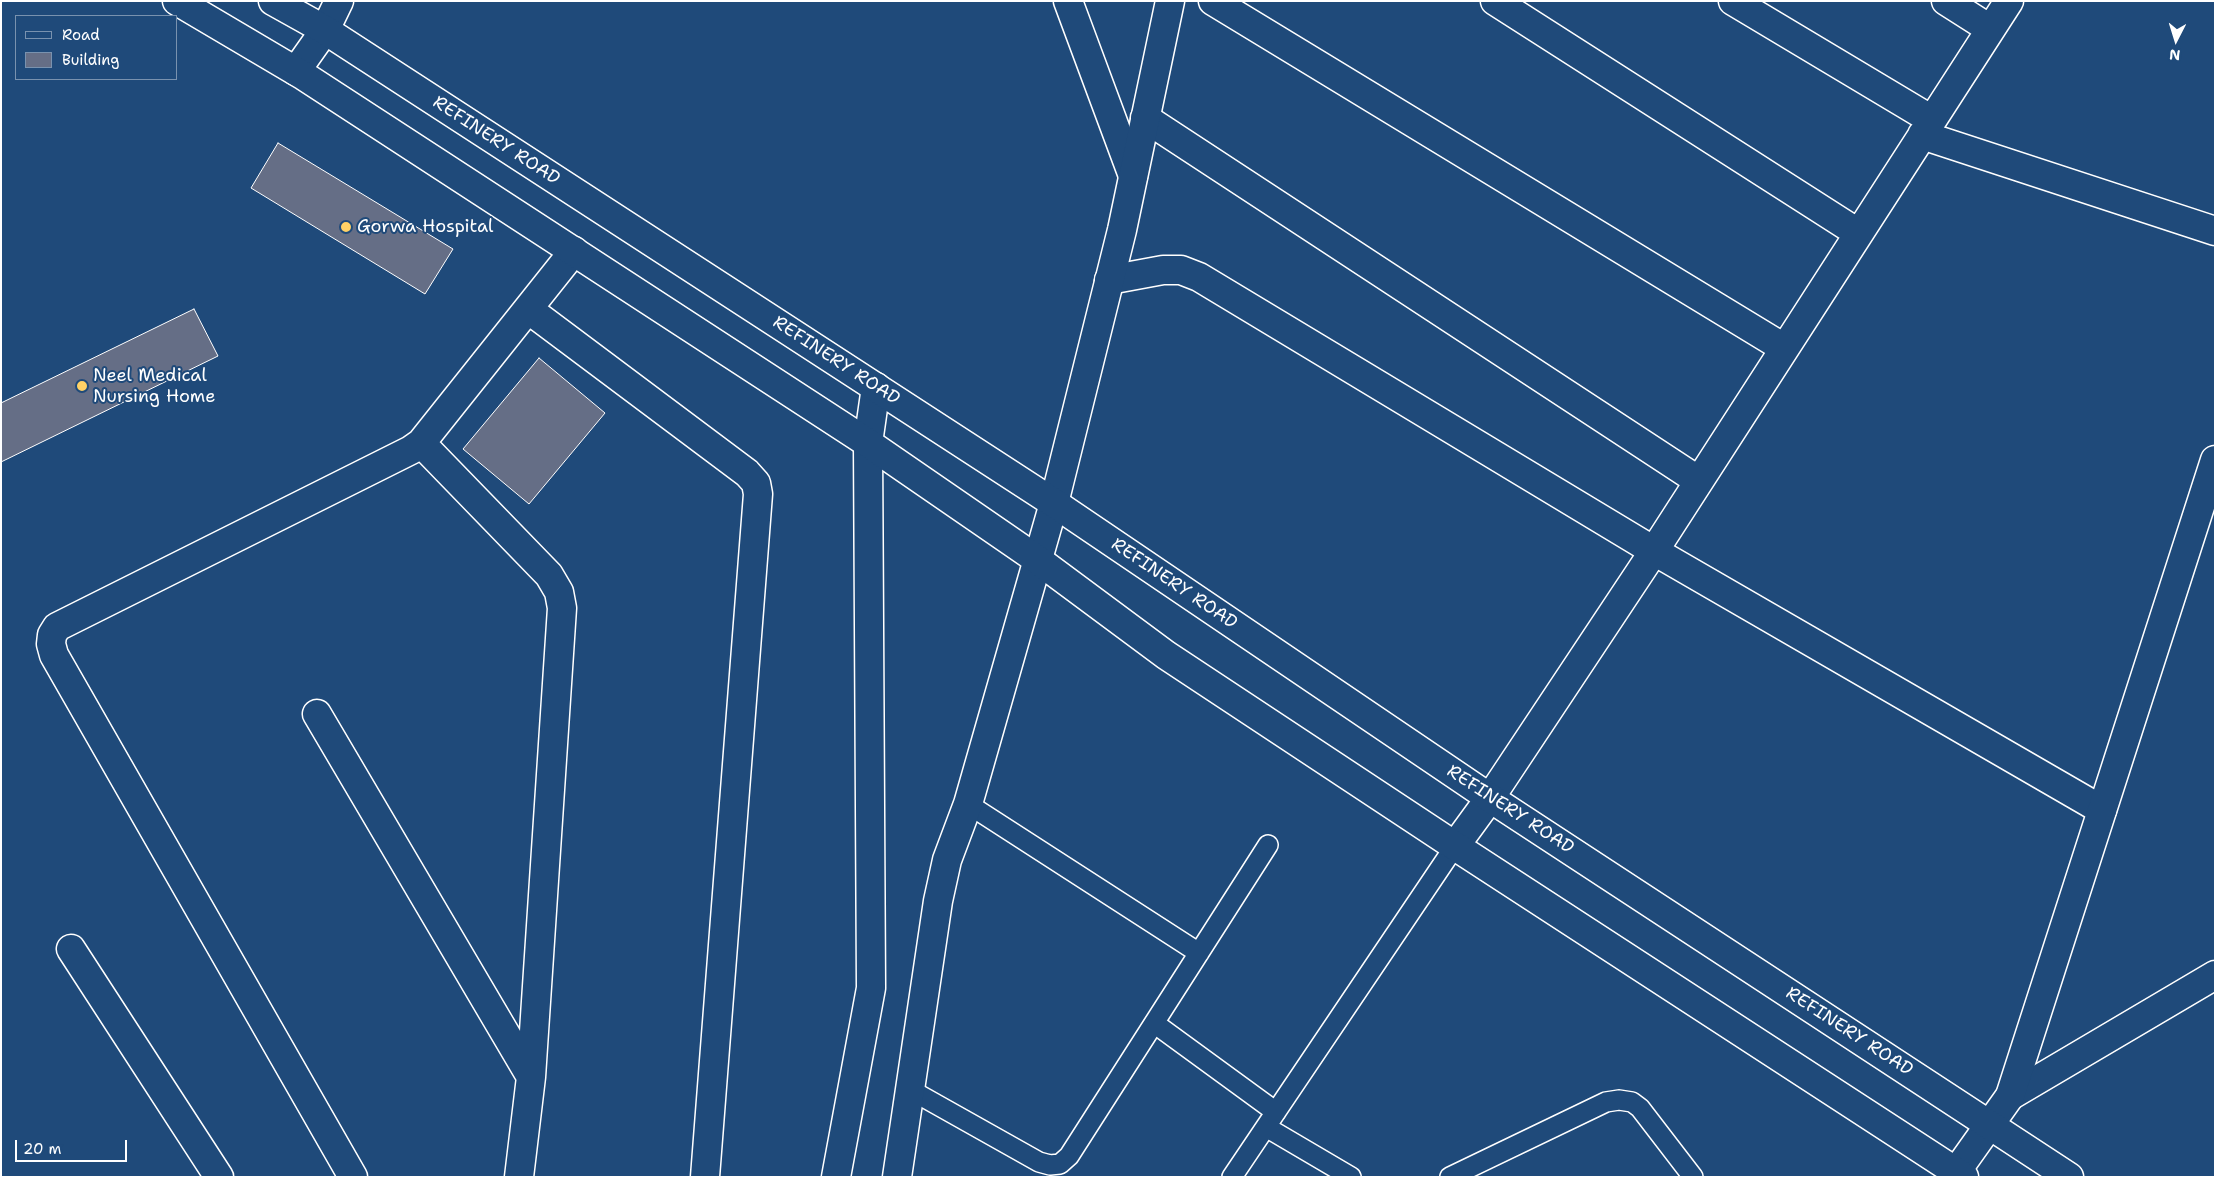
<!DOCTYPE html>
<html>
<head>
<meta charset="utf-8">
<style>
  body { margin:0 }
  #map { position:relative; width:2216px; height:1178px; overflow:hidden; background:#1f4a7a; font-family:"Shantell Sans",sans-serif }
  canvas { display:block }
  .frame { position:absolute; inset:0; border:2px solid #fff; pointer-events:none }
  .legend { position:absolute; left:15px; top:15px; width:162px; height:65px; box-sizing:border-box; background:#1f4a7a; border:1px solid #7992af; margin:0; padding:6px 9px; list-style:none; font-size:15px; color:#fff }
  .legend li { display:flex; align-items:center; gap:10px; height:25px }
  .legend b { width:25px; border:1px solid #7992af }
  .north { position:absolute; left:2151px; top:15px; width:50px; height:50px; -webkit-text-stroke:4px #1f4a7a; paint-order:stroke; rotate:185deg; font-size:14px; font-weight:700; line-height:20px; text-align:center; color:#fff }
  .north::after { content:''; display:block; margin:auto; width:18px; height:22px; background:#fff; clip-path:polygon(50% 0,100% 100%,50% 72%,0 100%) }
  .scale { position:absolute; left:15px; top:1140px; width:112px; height:22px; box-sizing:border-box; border:2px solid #fff; border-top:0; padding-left:6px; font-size:15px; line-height:18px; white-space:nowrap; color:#fff; -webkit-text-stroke:4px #1f4a7a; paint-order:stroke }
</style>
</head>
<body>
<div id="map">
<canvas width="2216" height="1178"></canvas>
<div class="frame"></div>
<ul class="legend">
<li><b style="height:6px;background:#1f4a7a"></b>Road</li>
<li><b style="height:14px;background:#656e86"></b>Building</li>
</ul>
<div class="north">N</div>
<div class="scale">20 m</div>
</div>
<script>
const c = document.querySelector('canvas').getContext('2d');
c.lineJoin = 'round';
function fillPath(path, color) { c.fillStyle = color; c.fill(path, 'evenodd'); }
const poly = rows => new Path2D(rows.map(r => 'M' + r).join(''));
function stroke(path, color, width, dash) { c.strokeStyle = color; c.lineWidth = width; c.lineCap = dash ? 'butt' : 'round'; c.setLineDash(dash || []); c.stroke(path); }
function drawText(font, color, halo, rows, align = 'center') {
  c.font = font + ' "Shantell Sans",sans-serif'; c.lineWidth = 4; c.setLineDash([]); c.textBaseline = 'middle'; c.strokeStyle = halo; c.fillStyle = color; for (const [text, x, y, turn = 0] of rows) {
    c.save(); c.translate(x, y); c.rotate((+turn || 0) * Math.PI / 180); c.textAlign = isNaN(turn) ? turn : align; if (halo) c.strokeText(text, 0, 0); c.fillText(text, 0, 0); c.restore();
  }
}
const building = poly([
  [278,143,453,249,425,294,251,188,278,143],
  [194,309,218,356,1,462,1,403,194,309],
  [539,358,605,413,529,504,463,449,539,358]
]);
const service = poly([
  [968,804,1199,953],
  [1154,1023,1276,1112],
  [909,1089,1039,1162,1050,1165,1060,1164,1069,1156,1268,845],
  [1266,1127,1351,1177],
  [1232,1177,1455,846],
  [1450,1177,1606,1102,1619,1100,1632,1102,1640,1108,1693,1177]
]);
const minor = poly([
  [1068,1,1133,176],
  [1213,1,1784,348],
  [1495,1,1858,233],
  [1733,1,1932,120],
  [1946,1,1990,29],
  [296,71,325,30,339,1],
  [1145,118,1699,481],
  [1922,135,2215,231],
  [1109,280,1163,270,1181,270,1199,277,1654,551,2102,810],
  [528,309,747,473,756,483,758,494,705,1177],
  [421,443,549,575,559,592,562,608,531,1077,519,1177],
  [317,714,531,1077],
  [1455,846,1490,798,1654,551,2009,1],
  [71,949,219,1177],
  [353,1177,54,655,51,644,52,635,57,627,411,450,421,443,574,251]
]);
const tertiary = poly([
  [2010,1096,2215,975],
  [836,1177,871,988,868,443,876,387],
  [897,1177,938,901,947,860,968,804,1054,503,1122,230,1170,1]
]);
const secondary = poly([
  [1956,1172,2010,1096,2215,460]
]);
const primary = poly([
  [177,1,304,76,868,443,1038,560,1166,655,1455,846,1964,1177],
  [273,1,325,30,1054,503,1490,798,2069,1177]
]);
const markers = [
  [346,227,6,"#ffd166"],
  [82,386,6,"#ffd166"]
];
const streetNames = [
  ["REFINERY ROAD",496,141,33],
  ["REFINERY ROAD",836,361,33],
  ["REFINERY ROAD",1174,584,34],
  ["REFINERY ROAD",1510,810,33],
  ["REFINERY ROAD",1849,1032,33]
];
const poiNames = [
  ["Gorwa Hospital",357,227],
  ["Neel Medical",93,376],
  ["Nursing Home",93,397]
];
fillPath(building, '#656e86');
stroke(building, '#fff', 1);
stroke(service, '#fff', 22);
stroke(minor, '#fff', 31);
stroke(tertiary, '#fff', 31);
stroke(secondary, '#fff', 31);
stroke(primary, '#fff', 31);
stroke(service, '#1f4a7a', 19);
stroke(minor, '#1f4a7a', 28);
stroke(tertiary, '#1f4a7a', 28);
stroke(secondary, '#1f4a7a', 28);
stroke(primary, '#1f4a7a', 28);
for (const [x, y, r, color] of markers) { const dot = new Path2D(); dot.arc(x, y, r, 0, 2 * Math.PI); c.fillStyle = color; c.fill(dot); stroke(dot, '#1f4a7a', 2); }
drawText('18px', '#fff', '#1f4a7a', streetNames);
drawText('18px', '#fff', '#1f4a7a', poiNames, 'left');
</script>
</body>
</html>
